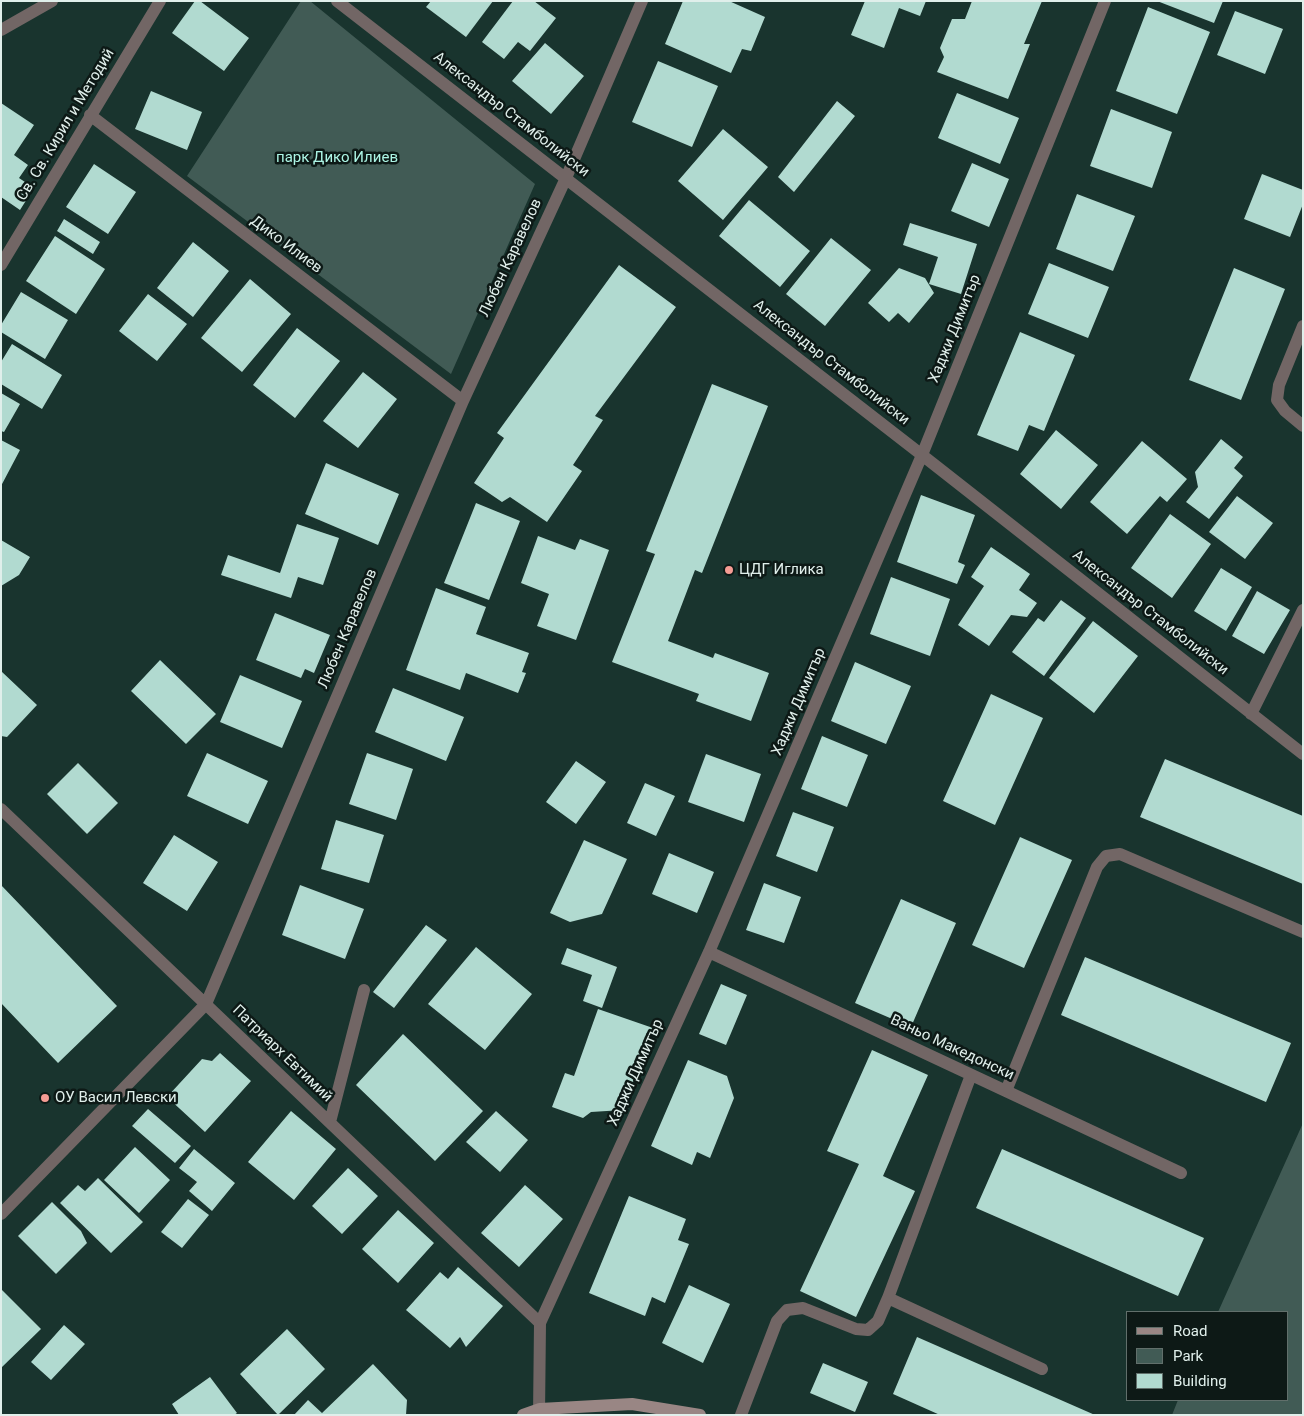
<!DOCTYPE html>
<html>
<head>
<meta charset="utf-8">
<style>
  body { margin:0 }
  #map { position:relative; width:1304px; height:1416px; overflow:hidden; background:#19342e; font-family:Roboto,sans-serif }
  canvas { display:block }
  .frame { position:absolute; inset:0; border:2px solid #e0efeb; pointer-events:none }
  .legend { position:absolute; left:1126px; top:1311px; width:162px; height:90px; box-sizing:border-box; background:#0d1916; border:1px solid #616f6b; margin:0; padding:6px 9px; list-style:none; font-size:15px; color:#e0efeb }
  .legend li { display:flex; align-items:center; gap:10px; height:25px }
  .legend b { width:25px; border:1px solid #616f6b }
</style>
</head>
<body>
<div id="map">
<canvas width="1304" height="1416"></canvas>
<div class="frame"></div>
<ul class="legend">
<li><b style="height:6px;background:#998684"></b>Road</li>
<li><b style="height:14px;background:#415b55"></b>Park</li>
<li><b style="height:14px;background:#b1dad0"></b>Building</li>
</ul>
</div>
<script>
const c = document.querySelector('canvas').getContext('2d');
c.lineJoin = 'round';
function fillPath(path, color) { c.fillStyle = color; c.fill(path, 'evenodd'); }
const poly = rows => new Path2D(rows.map(r => 'M' + r).join(''));
function stroke(path, color, width, dash) { c.strokeStyle = color; c.lineWidth = width; c.lineCap = dash ? 'butt' : 'round'; c.setLineDash(dash || []); c.stroke(path); }
function drawText(font, color, halo, rows, align = 'center') {
  c.font = font + ' Roboto,sans-serif'; c.lineWidth = 5; c.setLineDash([]); c.textBaseline = 'middle'; c.strokeStyle = halo; c.fillStyle = color; for (const [text, x, y, turn = 0] of rows) {
    c.save(); c.translate(x, y); c.rotate((+turn || 0) * Math.PI / 180); c.textAlign = isNaN(turn) ? turn : align; if (halo) c.strokeText(text, 0, 0); c.fillText(text, 0, 0); c.restore();
  }
}
const green = poly([
  [301,1,310,1,535,184,451,374,187,176],
  [1303,1123,1302,1415,1172,1415,1178,1400,1288,1400,1288,1312,1218,1312]
]);
const building = poly([
  [195,1,200,1,249,38,224,71,172,33],
  [431,1,493,1,466,37,426,7],
  [513,1,534,1,556,18,530,51,518,42,504,59,482,42],
  [683,1,729,1,765,17,751,51,742,49,731,73,665,44],
  [865,1,926,1,920,16,899,8,884,48,851,35],
  [972,1,1042,1,1024,44,1030,44,1008,99,937,72,944,57,940,48,952,19,965,19],
  [1157,1,1223,1,1214,23],
  [1148,7,1210,32,1177,114,1116,91],
  [1235,11,1283,29,1265,74,1217,55],
  [545,43,584,76,551,114,512,81],
  [658,61,718,86,692,147,632,122],
  [151,91,202,112,187,150,135,129],
  [957,93,1019,118,1000,164,938,138],
  [837,101,855,116,794,192,778,177],
  [1,103,34,125,14,155,28,165,19,178,34,188,20,210,1,197],
  [1111,109,1172,132,1152,188,1090,166],
  [723,129,768,167,723,220,678,181],
  [972,163,1009,179,989,227,951,211],
  [94,164,136,192,108,234,66,207],
  [1262,174,1303,190,1303,204,1290,237,1244,219],
  [1077,194,1135,216,1113,271,1056,249],
  [749,200,810,251,780,287,719,236],
  [64,219,100,242,93,254,57,231],
  [910,223,977,244,961,294,929,284,938,257,903,245],
  [55,236,105,269,76,314,26,281],
  [831,238,871,270,825,326,786,294],
  [193,242,229,271,193,317,157,288],
  [1049,263,1109,287,1088,338,1028,314],
  [619,265,676,307,595,416,603,420,573,465,582,471,547,522,510,497,502,502,474,483,504,438,497,433],
  [899,268,925,278,934,293,909,323,898,313,889,322,868,303],
  [1234,268,1285,289,1241,400,1189,380],
  [250,279,291,314,242,372,201,338],
  [21,292,68,320,45,359,1,332,1,325],
  [148,294,187,324,157,361,119,331],
  [297,328,340,361,295,418,253,385],
  [1020,332,1075,355,1044,431,1029,425,1018,451,977,435],
  [12,344,62,375,42,409,1,384,1,362],
  [363,372,397,399,358,448,323,421],
  [712,384,768,406,702,573,695,570,668,641,713,658,715,653,769,673,751,721,696,701,699,694,612,662,655,554,646,551],
  [1,393,20,404,4,432,1,431],
  [1056,430,1098,465,1061,509,1020,474],
  [1221,439,1243,457,1234,468,1243,476,1209,519,1186,502,1198,487,1195,472],
  [1,440,20,450,1,486],
  [1142,441,1187,479,1167,502,1160,496,1127,534,1090,502],
  [326,463,399,494,378,545,305,514],
  [921,495,975,515,958,562,965,565,957,584,897,562],
  [1237,496,1273,523,1245,559,1209,532],
  [476,503,520,521,489,600,444,583],
  [1170,514,1211,544,1172,598,1131,568],
  [297,524,339,538,323,585,298,577,291,598,221,575,228,555,280,573],
  [538,536,575,550,580,539,609,550,576,640,537,626,549,594,521,583],
  [1,540,30,557,19,575,1,586],
  [991,547,1030,574,1019,590,1037,603,1027,617,1011,615,989,646,958,625,984,586,971,577],
  [1221,568,1252,587,1226,631,1194,611],
  [891,577,950,599,930,656,870,634],
  [436,588,486,607,476,634,529,653,522,672,526,673,518,693,466,673,460,690,406,670],
  [1257,591,1290,610,1264,654,1232,636],
  [1061,600,1086,618,1044,676,1012,652,1038,618,1044,622],
  [275,613,330,635,314,673,305,669,301,678,256,660],
  [1093,621,1138,656,1094,713,1049,678],
  [160,660,216,714,186,744,131,691],
  [855,662,911,686,886,744,831,721],
  [1,671,37,705,7,737,1,736],
  [240,675,302,701,282,748,220,722],
  [393,688,464,717,446,761,375,732],
  [991,694,1043,718,995,825,943,801],
  [822,736,868,755,847,807,801,789],
  [207,753,268,781,248,824,187,796],
  [367,753,413,769,396,820,349,804],
  [706,754,761,774,744,822,688,802],
  [1165,759,1303,816,1303,884,1140,817],
  [576,761,606,782,576,824,546,802],
  [78,763,118,803,87,834,47,794],
  [645,783,675,796,656,836,627,823],
  [793,812,834,827,817,872,776,856],
  [336,820,384,835,369,883,321,869],
  [174,835,218,862,187,911,143,883],
  [1020,837,1072,860,1024,968,972,945],
  [584,840,627,859,602,914,570,922,550,913],
  [669,853,714,872,697,913,652,894],
  [764,883,801,897,784,943,746,930],
  [1,885,117,1006,58,1063,1,1003],
  [300,885,364,909,345,959,282,935],
  [901,899,956,923,911,1027,855,1003],
  [426,925,447,940,394,1008,373,992],
  [476,947,532,994,485,1050,428,1004],
  [567,948,617,967,602,1008,583,1001,592,975,561,964],
  [1085,957,1291,1043,1266,1102,1061,1015],
  [721,984,747,995,726,1045,699,1034],
  [598,1009,653,1028,623,1110,591,1112,583,1118,552,1107,565,1073,574,1076],
  [403,1034,483,1111,435,1161,356,1085],
  [872,1050,928,1075,883,1176,915,1191,856,1317,800,1291,859,1164,827,1151],
  [220,1053,251,1081,205,1132,167,1097,202,1059,212,1061],
  [688,1060,727,1076,734,1098,710,1158,697,1152,692,1165,651,1146],
  [148,1109,191,1146,175,1163,132,1126],
  [291,1111,336,1149,294,1200,248,1162],
  [496,1111,528,1140,500,1172,466,1142],
  [135,1147,170,1180,139,1213,104,1180],
  [194,1149,235,1183,212,1211,189,1191,197,1182,179,1168],
  [1002,1149,1204,1238,1178,1296,976,1208],
  [348,1168,378,1196,342,1234,312,1206],
  [98,1178,143,1222,111,1253,60,1203,78,1185,85,1191],
  [525,1185,563,1219,519,1267,481,1233],
  [629,1196,686,1219,678,1240,689,1244,665,1303,652,1297,645,1316,589,1293],
  [188,1199,209,1215,182,1248,161,1232],
  [52,1202,81,1231,87,1243,56,1274,18,1236],
  [398,1210,434,1243,398,1283,362,1249],
  [458,1267,503,1306,466,1347,460,1337,450,1348,406,1310,440,1272,448,1279],
  [689,1285,730,1304,703,1363,662,1343],
  [1,1289,41,1329,1,1368],
  [64,1325,85,1344,51,1380,31,1362],
  [287,1329,325,1369,278,1415,240,1374],
  [917,1337,1095,1415,940,1415,893,1394],
  [823,1363,868,1382,855,1412,810,1393],
  [373,1364,407,1400,406,1415,294,1415,308,1400,322,1413],
  [210,1377,237,1413,234,1415,179,1415,172,1404]
]);
const street = poly([
  [337,1,922,455,1303,754],
  [1,30,52,1],
  [90,115,463,401],
  [1,265,160,1],
  [1303,326,1279,385,1277,400,1285,411,1303,426],
  [1251,714,1303,610],
  [1,809,540,1323],
  [709,952,1181,1173],
  [971,1075,888,1298,1042,1369],
  [1006,1091,1097,867,1106,856,1120,854,1303,932],
  [330,1122,364,990],
  [1,1214,206,1004,463,401,566,178,642,1],
  [539,1415,540,1323,709,952,922,455,1105,1],
  [741,1415,777,1321,787,1310,803,1308,856,1329,868,1330,878,1321,888,1298]
]);
const secondary = poly([
  [523,1415,540,1409,632,1404,700,1415]
]);
const markers = [
  [729,570,5,"#f59c94"],
  [45,1098,5,"#f59c94"]
];
const streetNames = [
  ["Александър Стамболийски",511,115,38],
  ["Св. Св. Кирил и Методий",66,125,-59],
  ["Дико Илиев",286,245,37],
  ["Любен Каравелов",511,258,-65],
  ["Хаджи Димитър",955,329,-68],
  ["Александър Стамболийски",831,363,38],
  ["Александър Стамболийски",1150,613,38],
  ["Любен Каравелов",348,629,-67],
  ["Хаджи Димитър",799,702,-67],
  ["Ваньо Македонски",952,1048,25],
  ["Патриарх Евтимий",282,1054,44],
  ["Хаджи Димитър",636,1073,-66]
];
const parkNames = [
  ["парк Дико Илиев",337,158]
];
const poiNames = [
  ["ЦДГ Иглика",739,570],
  ["ОУ Васил Левски",55,1098]
];
fillPath(green, '#415b55');
fillPath(building, '#b1dad0');
stroke(street, '#726665', 12);
stroke(secondary, '#998684', 12);
for (const [x, y, r, color] of markers) { const dot = new Path2D(); dot.arc(x, y, r, 0, 2 * Math.PI); c.fillStyle = color; c.fill(dot); stroke(dot, '#0d1916', 2); }
drawText('15px', '#e0efeb', '#0d1916', streetNames);
drawText('15px', '#adf5e5', '#0d1916', parkNames);
drawText('15px', '#e0efeb', '#0d1916', poiNames, 'left');
</script>
</body>
</html>
